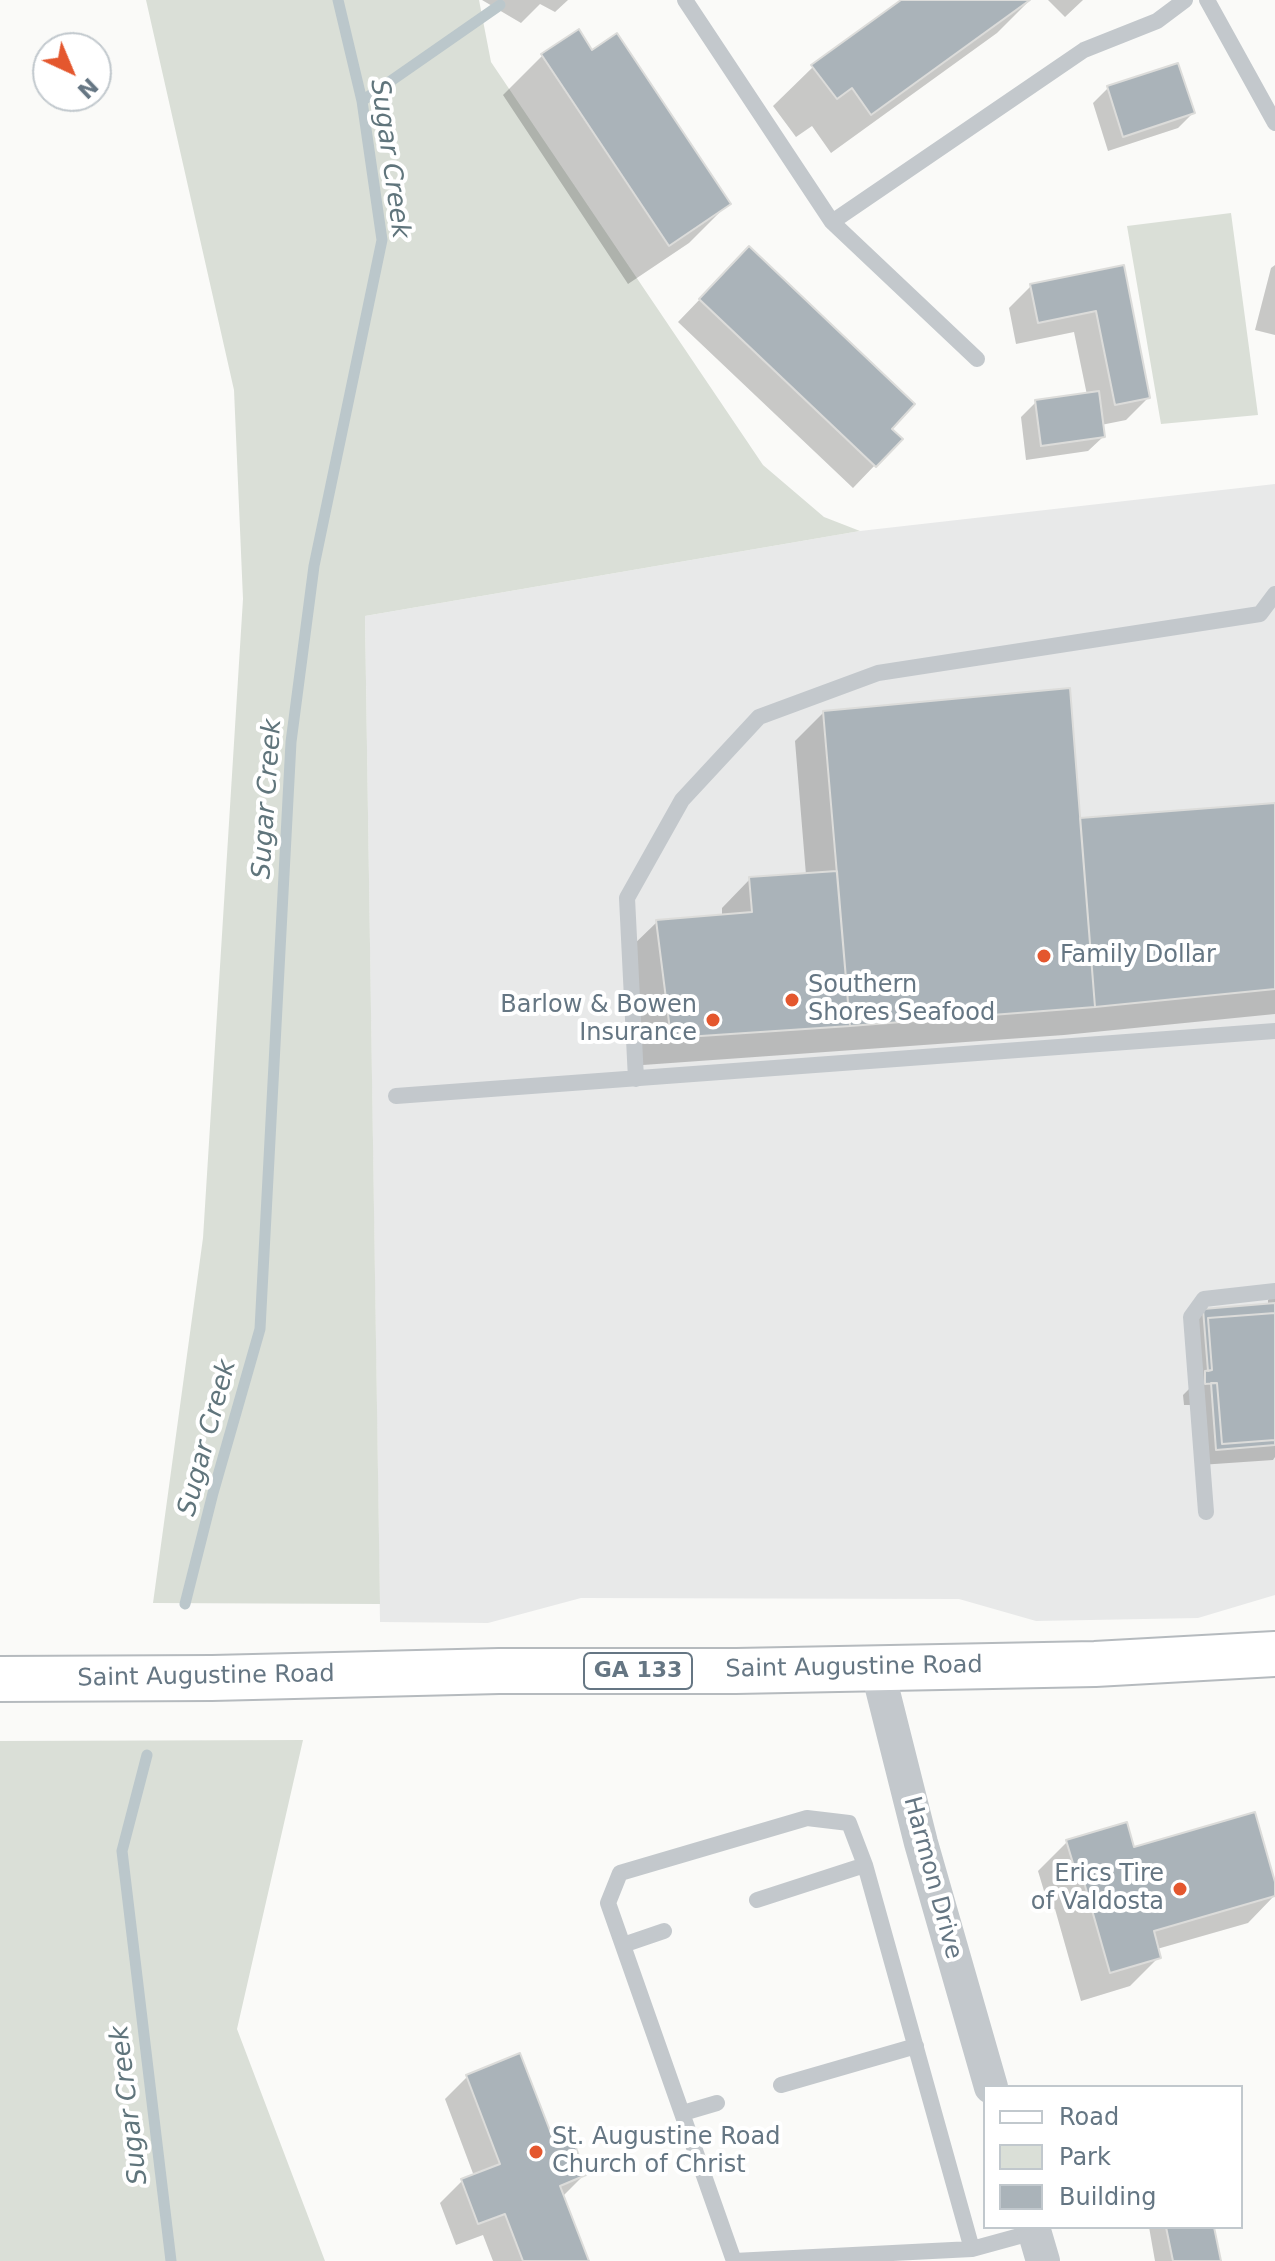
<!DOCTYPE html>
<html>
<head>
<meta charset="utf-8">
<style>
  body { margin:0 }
  #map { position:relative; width:1275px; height:2261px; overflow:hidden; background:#fafaf8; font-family:"DejaVu Sans",sans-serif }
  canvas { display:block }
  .legend { position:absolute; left:983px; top:2085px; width:260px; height:144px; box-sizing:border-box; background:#fff; border:2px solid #c1c8cd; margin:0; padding:10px 14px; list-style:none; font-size:24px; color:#657683 }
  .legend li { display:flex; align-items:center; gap:16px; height:40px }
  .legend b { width:40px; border:2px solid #c1c8cd }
  .north { position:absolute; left:32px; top:32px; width:80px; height:80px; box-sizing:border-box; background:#fff; border:2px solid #c1c8cd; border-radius:50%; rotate:136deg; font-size:22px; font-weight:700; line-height:32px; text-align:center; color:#657683 }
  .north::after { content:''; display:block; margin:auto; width:28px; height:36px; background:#e4572e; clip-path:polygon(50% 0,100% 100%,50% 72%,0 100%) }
</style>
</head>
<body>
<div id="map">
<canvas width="1275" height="2261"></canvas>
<ul class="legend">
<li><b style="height:10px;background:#fff"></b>Road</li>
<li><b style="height:22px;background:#dadfd7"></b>Park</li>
<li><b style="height:22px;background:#aab3b9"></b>Building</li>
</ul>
<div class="north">N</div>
</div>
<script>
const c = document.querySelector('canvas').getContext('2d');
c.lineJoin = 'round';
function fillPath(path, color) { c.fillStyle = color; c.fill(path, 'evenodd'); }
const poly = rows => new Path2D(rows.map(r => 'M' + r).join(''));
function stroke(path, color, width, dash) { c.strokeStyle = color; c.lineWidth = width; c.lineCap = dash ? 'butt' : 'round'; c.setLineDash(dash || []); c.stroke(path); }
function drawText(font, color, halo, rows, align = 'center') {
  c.font = font + ' "DejaVu Sans",sans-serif'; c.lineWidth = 8; c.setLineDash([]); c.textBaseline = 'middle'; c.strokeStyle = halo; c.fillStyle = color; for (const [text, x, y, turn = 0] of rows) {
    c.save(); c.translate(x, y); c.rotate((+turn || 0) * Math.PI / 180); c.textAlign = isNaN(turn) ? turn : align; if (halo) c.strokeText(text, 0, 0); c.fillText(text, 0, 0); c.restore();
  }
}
const built = poly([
  [1275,484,1275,1595,1198,1618,1036,1621,959,1599,581,1598,488,1623,380,1622,365,616,860,531]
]);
const green = poly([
  [146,0,479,0,491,62,763,465,824,517,860,531,365,616,380,1604,153,1603,203,1238,243,599,234,390],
  [1231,213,1258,415,1161,424,1127,226],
  [303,1740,237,2029,325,2261,0,2261,0,1741]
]);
const shadow = poly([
  [482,0,568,0,555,12,540,4,521,23],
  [905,0,1030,0,997,33,831,153,812,126,796,137,773,106,813,67],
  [1048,0,1083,0,1065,17],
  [592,53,728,204,689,243,628,284,503,95,542,56],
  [1108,88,1193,113,1178,128,1108,151,1093,103],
  [1275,265,1275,335,1255,330,1271,268],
  [1123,268,1148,398,1126,420,1101,425,1103,437,1088,451,1026,460,1021,417,1036,402,1087,395,1074,332,1016,344,1009,308,1031,286],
  [727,271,900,439,853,488,678,322],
  [823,713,1079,820,1275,805,1275,1014,1064,1035,643,1065,628,950,657,922,722,916,722,908,750,879,806,875,795,741],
  [1275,1293,1275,1457,1273,1460,1200,1465,1196,1405,1184,1405,1183,1395,1190,1388,1197,1318,1204,1311,1268,1305,1268,1300],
  [1067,1842,1133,1850,1275,1889,1275,1895,1248,1923,1157,1949,1159,1957,1130,1986,1081,2001,1055,1909,1050,1911,1038,1871],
  [467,2077,553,2143,584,2175,562,2197,587,2261,493,2261,483,2235,456,2245,440,2203,462,2181,474,2176,445,2099],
  [1149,2227,1212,2227,1219,2261,1155,2261]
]);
const stream = poly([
  [362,101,500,5],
  [185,1604,213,1493,260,1329,291,742,314,566,382,240,362,101,338,0],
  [147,1755,122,1851,171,2261]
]);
const building = poly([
  [901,0,1030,0,871,115,852,88,837,99,811,65,901,0],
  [579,29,592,50,617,33,731,204,669,246,541,54,579,29],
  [1178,63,1195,113,1123,137,1107,86,1178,63],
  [749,246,915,404,892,429,903,439,876,467,699,299,749,246],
  [1124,265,1150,398,1115,405,1096,311,1038,323,1030,284,1124,265],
  [1099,391,1105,437,1041,446,1035,400,1099,391],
  [1070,688,1095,1007,850,1026,823,711,1070,688],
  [1275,803,1275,989,1095,1007,1080,818,1275,803],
  [837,871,850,1026,671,1038,656,920,752,912,749,877,837,871],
  [1275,1303,1275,1313,1208,1318,1212,1370,1208,1371,1203,1309,1275,1303],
  [1275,1313,1275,1440,1222,1444,1217,1383,1205,1384,1205,1371,1212,1370,1208,1318,1275,1313],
  [1211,1383,1217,1383,1222,1444,1275,1440,1275,1445,1216,1450,1211,1383],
  [1255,1812,1275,1882,1275,1896,1154,1931,1161,1958,1110,1973,1084,1882,1079,1883,1066,1840,1127,1822,1134,1847,1255,1812],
  [520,2053,554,2141,571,2134,586,2175,560,2186,589,2261,523,2261,505,2214,478,2224,461,2179,500,2164,466,2075,520,2053],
  [1166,2227,1214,2227,1221,2261,1173,2261,1166,2227]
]);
const service = poly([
  [685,0,832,222,1084,50,1157,21,1185,0],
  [1207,0,1275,123],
  [832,222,977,359],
  [636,1079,627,898,682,800,759,717,878,673,1260,614,1275,594],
  [396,1096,1275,1031],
  [1206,1512,1191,1317,1204,1299,1275,1291],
  [757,1900,865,1865],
  [623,1945,664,1931],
  [781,2085,916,2046],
  [683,2113,717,2103],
  [972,2249,865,1865,849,1823,807,1818,620,1873,608,1903,734,2261,972,2249,1034,2232]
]);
const minor = poly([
  [877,1668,921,1843,991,2087],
  [1033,2227,1043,2261]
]);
const primary = poly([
  [0,1679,212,1678,499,1671,736,1671,1095,1664,1275,1654]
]);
const markers = [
  [1044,956,8,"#e4572e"],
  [792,1000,8,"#e4572e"],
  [713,1020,8,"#e4572e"],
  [1180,1889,8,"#e4572e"],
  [536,2152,8,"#e4572e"]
];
const shields = [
  [638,1671,108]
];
const shieldNames = [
  ["GA 133",638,1671]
];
const poiNames = [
  ["Family Dollar",1060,956],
  ["Southern",808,986],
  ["Shores Seafood",808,1014],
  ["Barlow & Bowen",697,1006,"right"],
  ["Insurance",697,1034,"right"],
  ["Erics Tire",1164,1875,"right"],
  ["of Valdosta",1164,1903,"right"],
  ["St. Augustine Road",552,2138],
  ["Church of Christ",552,2166]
];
const streetNames = [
  ["Saint Augustine Road",854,1668,-1],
  ["Saint Augustine Road",206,1677,-1],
  ["Harmon Drive",932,1878,75]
];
const waterNames = [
  ["Sugar Creek",389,159,82],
  ["Sugar Creek",268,799,-86],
  ["Sugar Creek",208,1438,-75],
  ["Sugar Creek",130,2105,-97]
];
fillPath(built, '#e8e9e9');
fillPath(green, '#dadfd7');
fillPath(shadow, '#0003');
stroke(stream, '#bbc7cb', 11);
fillPath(building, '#aab3b9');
stroke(building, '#dcdcda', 2);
stroke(primary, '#b5babe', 48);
stroke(service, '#c3c8cc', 16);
stroke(minor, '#c3c8cc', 34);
stroke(primary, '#fff', 44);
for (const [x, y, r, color] of markers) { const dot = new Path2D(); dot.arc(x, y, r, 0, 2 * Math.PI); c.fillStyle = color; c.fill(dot); stroke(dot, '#fff', 3); }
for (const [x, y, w] of shields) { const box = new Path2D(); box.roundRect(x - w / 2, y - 18, w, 36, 6); c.fillStyle = '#fff'; c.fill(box); stroke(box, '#657683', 2); }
drawText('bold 22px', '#657683', null, shieldNames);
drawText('24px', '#657683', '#fff', poiNames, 'left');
drawText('24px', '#657683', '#fff', streetNames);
drawText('italic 26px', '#60757c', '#fff', waterNames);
</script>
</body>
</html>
